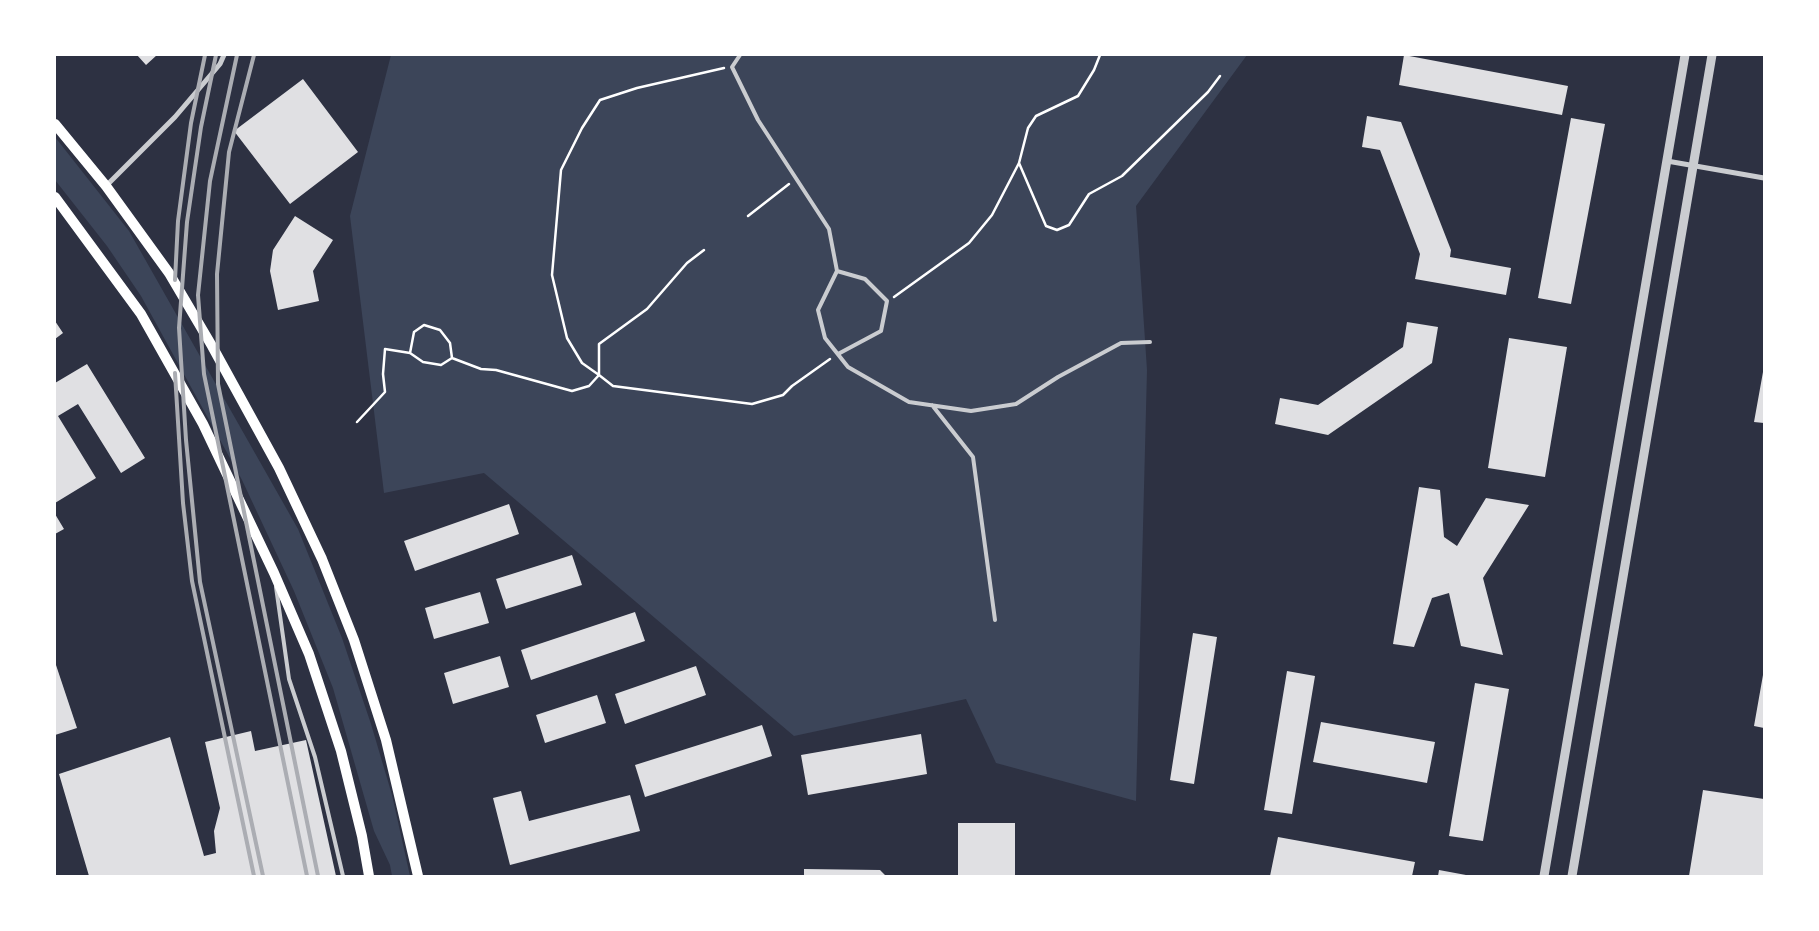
<!DOCTYPE html>
<html>
<head>
<meta charset="utf-8">
<style>
  body { margin:0 }
  #map { position:relative; width:1819px; height:931px; overflow:hidden; background:#2d3142; font-family:"PT Sans Narrow",sans-serif }
  canvas { display:block }
  .frame { position:absolute; inset:0; border:56px solid #fff; pointer-events:none }
</style>
</head>
<body>
<div id="map">
<canvas width="1819" height="931"></canvas>
<div class="frame"></div>
</div>
<script>
const c = document.querySelector('canvas').getContext('2d');
c.lineJoin = 'round';
function fillPath(path, color) { c.fillStyle = color; c.fill(path, 'evenodd'); }
const poly = rows => new Path2D(rows.map(r => 'M' + r).join(''));
function stroke(path, color, width, dash) { c.strokeStyle = color; c.lineWidth = width; c.lineCap = dash ? 'butt' : 'round'; c.setLineDash(dash || []); c.stroke(path); }
const green = poly([
  [391,55,1247,55,1136,206,1147,370,1136,801,996,763,966,699,794,736,484,473,384,493,350,216],
  [55,137,129,231,298,529,342,638,371,724,392,795,410,876,392,876,390,865,374,831,333,688,294,591,242,480,141,296,107,246,55,180]
]);
const building = poly([
  [137,55,157,55,146,65],
  [1404,55,1568,86,1562,115,1399,85],
  [303,79,358,152,290,204,234,131],
  [1367,116,1401,122,1451,250,1450,257,1511,268,1506,295,1415,279,1420,254,1380,150,1362,147],
  [1571,118,1605,124,1571,304,1538,298],
  [295,216,333,240,313,271,319,301,278,310,270,271,273,250],
  [55,321,63,333,55,339],
  [1407,322,1438,327,1432,363,1328,435,1275,424,1280,398,1318,405,1403,347],
  [1509,338,1567,347,1545,477,1488,468],
  [87,364,145,458,121,473,78,404,58,416,96,478,55,503,55,383],
  [1763,372,1764,372,1764,423,1754,422],
  [1419,487,1440,490,1444,537,1457,546,1486,498,1529,505,1483,578,1503,655,1461,646,1449,593,1432,598,1414,647,1393,644],
  [509,504,519,534,415,571,404,541],
  [55,514,64,529,55,534],
  [572,555,582,585,506,609,496,579],
  [480,592,489,623,434,639,425,608],
  [635,612,645,641,531,680,521,650],
  [1193,633,1217,637,1194,784,1170,780],
  [500,656,509,687,453,704,444,673],
  [55,662,77,728,55,735],
  [696,666,706,695,625,724,615,694],
  [1287,671,1315,676,1292,814,1264,810],
  [1763,675,1764,675,1764,728,1754,726],
  [1475,683,1509,689,1483,841,1449,836],
  [597,695,606,723,545,743,536,715],
  [1321,722,1435,742,1427,783,1313,762],
  [762,725,772,756,645,797,635,765],
  [251,731,255,751,306,740,336,876,89,876,59,774,170,737,204,856,216,853,214,831,220,808,205,742],
  [921,734,927,774,808,795,801,755],
  [1703,790,1764,799,1764,876,1689,876],
  [521,791,529,821,630,795,640,831,510,865,493,798],
  [958,823,1015,823,1015,876,958,876],
  [1278,837,1415,862,1412,876,1270,876],
  [804,869,880,870,886,876,804,876],
  [1439,870,1466,875,1466,876,1438,876]
]);
const path = poly([
  [1019,163,1046,226,1057,230,1069,225,1089,194,1122,176,1208,92,1220,76],
  [748,216,789,184],
  [894,297,969,243,992,215,1019,163,1028,128,1036,116,1078,96,1094,70,1100,55],
  [410,353,414,332,424,325,440,330,450,343,452,358],
  [599,375,582,363,567,338,552,275,561,170,582,128,600,100,637,88,724,68],
  [599,375,599,344,647,309,687,263,704,250],
  [357,422,385,392,383,374,385,349,410,353,423,362,441,365,452,358,481,369,496,370,572,391,589,386,599,375,613,386,752,404,783,395,792,386,830,359]
]);
const service = poly([
  [740,55,732,67,758,120,829,229,837,271,818,310,825,338,848,367,909,402,971,411,1016,404,1058,377,1121,343,1150,342],
  [837,271,865,279,887,301,881,331,838,354],
  [932,405,973,457,995,620],
  [276,587,289,679,315,757,343,876]
]);
const minor = poly([
  [1667,161,1764,178],
  [106,186,175,117,220,64,224,55]
]);
const tertiary = poly([
  [1544,876,1685,55],
  [1572,876,1712,55]
]);
const secondary = poly([
  [55,124,106,186,169,273,212,346,279,468,322,559,354,640,386,740,418,876],
  [55,197,141,314,203,424,274,573,309,654,341,751,362,836,369,876]
]);
const rail = poly([
  [216,55,201,127,187,222,179,328,186,440,200,582,263,876],
  [237,55,210,181,198,295,204,374,307,876],
  [254,55,229,152,217,274,218,384,318,876],
  [175,280,178,221,191,123,205,55],
  [175,373,183,503,192,581,254,876]
]);
fillPath(green, '#3c4559');
fillPath(building, '#e0e0e3');
stroke(path, '#fff', 2.5);
stroke(service, '#caccd0', 4);
stroke(minor, '#caccd0', 5);
stroke(tertiary, '#caccd0', 9);
stroke(secondary, '#fff', 10);
stroke(rail, '#abadb3', 4);
</script>
</body>
</html>
